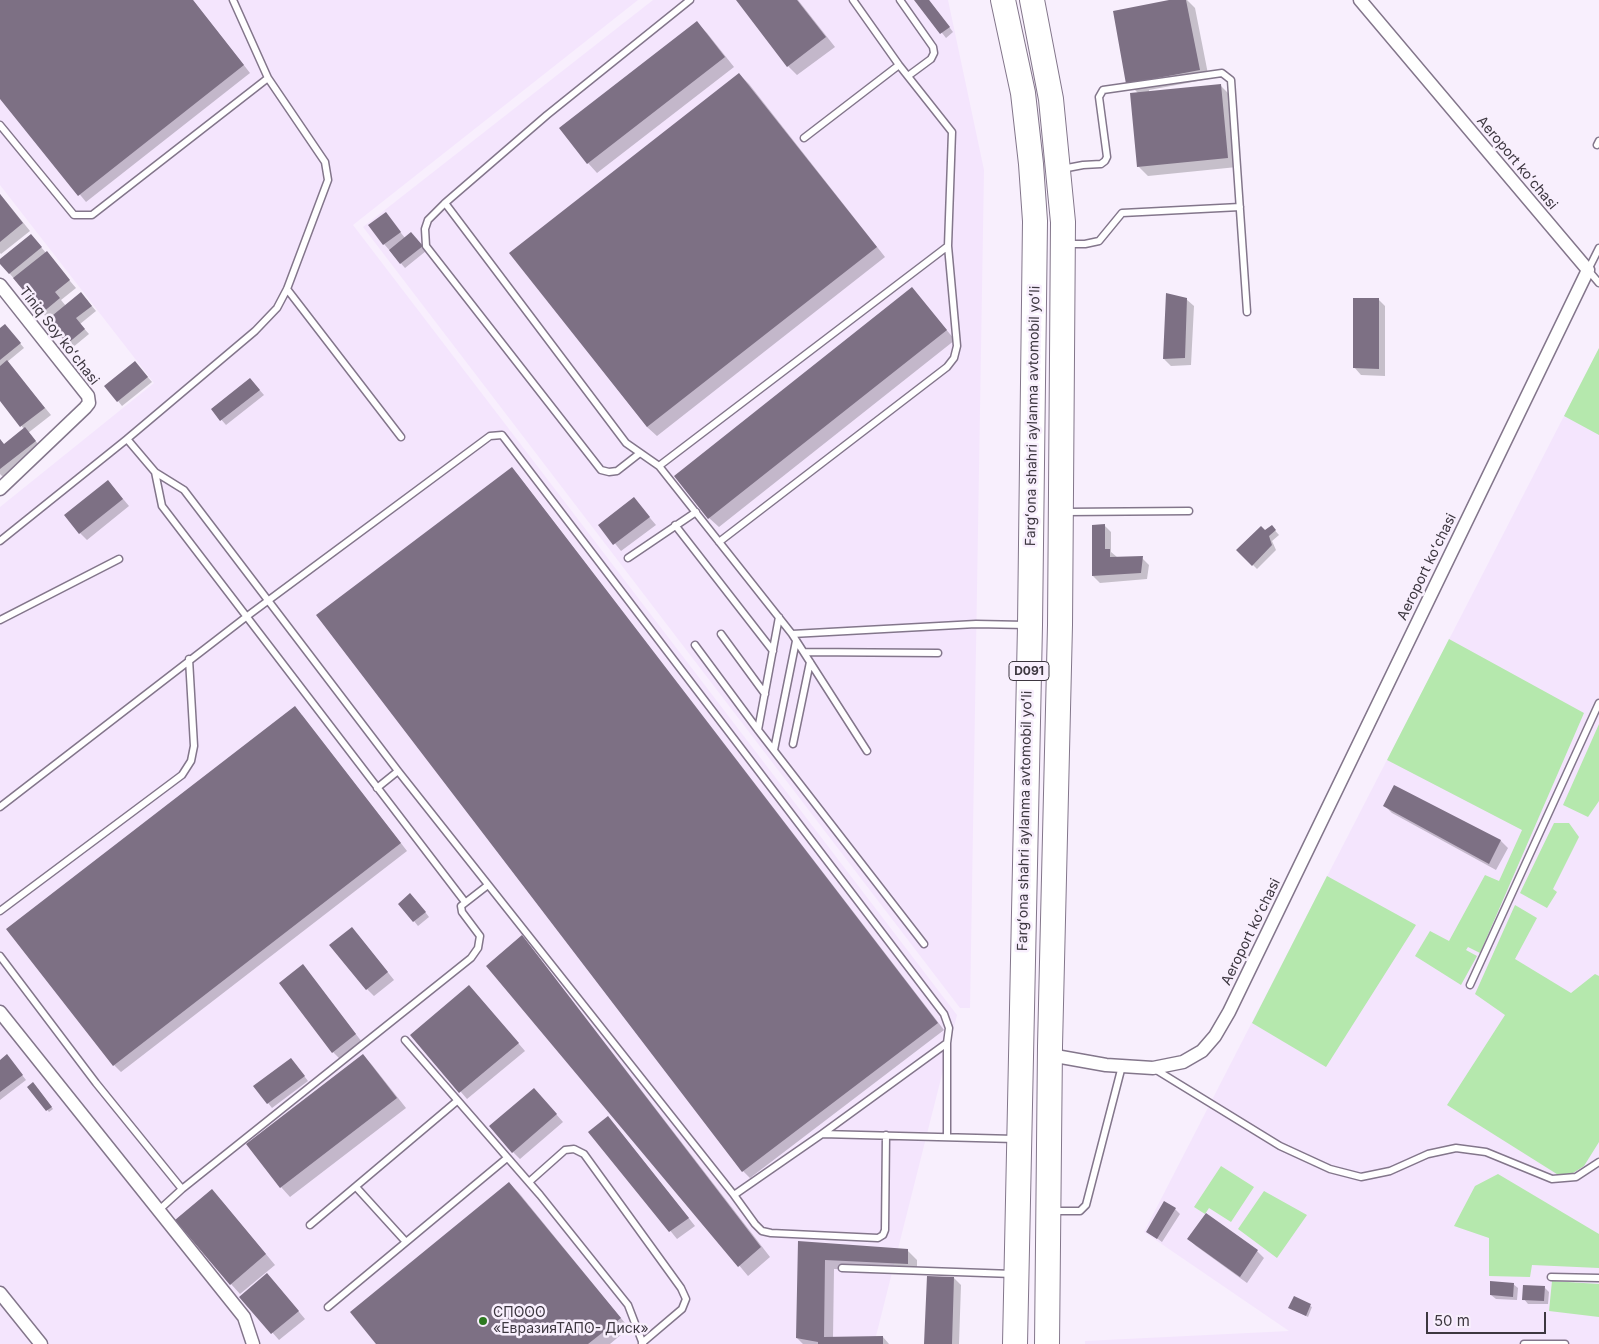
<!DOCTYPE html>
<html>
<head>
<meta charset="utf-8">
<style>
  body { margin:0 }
  #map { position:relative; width:1599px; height:1344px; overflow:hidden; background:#f8effd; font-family:Inter,sans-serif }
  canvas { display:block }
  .scale { position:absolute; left:1426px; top:1312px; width:120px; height:22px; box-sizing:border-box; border:2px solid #3d3740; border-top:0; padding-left:6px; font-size:15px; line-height:18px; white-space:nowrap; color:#3d3740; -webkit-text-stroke:4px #f8effd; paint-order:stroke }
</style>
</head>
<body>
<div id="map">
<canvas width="1599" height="1344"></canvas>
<div class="scale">50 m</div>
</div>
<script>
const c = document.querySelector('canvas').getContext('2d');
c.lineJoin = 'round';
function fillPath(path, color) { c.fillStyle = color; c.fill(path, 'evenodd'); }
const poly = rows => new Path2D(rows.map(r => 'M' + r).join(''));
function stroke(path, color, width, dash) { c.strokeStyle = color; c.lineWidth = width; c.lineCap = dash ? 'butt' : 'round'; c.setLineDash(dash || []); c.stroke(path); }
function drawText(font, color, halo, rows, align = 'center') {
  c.font = font + ' Inter,sans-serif'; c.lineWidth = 5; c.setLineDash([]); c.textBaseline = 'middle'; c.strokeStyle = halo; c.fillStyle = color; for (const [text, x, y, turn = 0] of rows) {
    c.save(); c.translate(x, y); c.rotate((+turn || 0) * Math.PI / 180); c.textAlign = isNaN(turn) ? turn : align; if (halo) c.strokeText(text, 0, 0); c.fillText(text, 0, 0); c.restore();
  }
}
const built = poly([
  [0,0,638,0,353,225,957,1015,874,1344,0,1344,0,507,154,383,0,185],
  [653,0,948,0,984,170,970,1008,960,1008,363,227],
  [1599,348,1599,1344,1085,1344,1085,1341,1289,1331,1144,1232]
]);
const green = poly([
  [1599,348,1599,435,1564,416],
  [1449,639,1584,713,1480,953,1468,947,1466,950,1477,956,1461,985,1415,956,1430,931,1449,941,1485,875,1499,881,1522,830,1387,760],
  [1599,724,1599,801,1588,817,1563,805],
  [1554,823,1569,823,1579,837,1553,889,1557,892,1547,908,1520,893],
  [1327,876,1416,925,1326,1067,1252,1023],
  [1515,905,1537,918,1515,959,1571,993,1595,974,1599,976,1599,1142,1584,1166,1573,1173,1560,1176,1447,1105,1505,1015,1475,994],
  [1221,1166,1254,1187,1231,1222,1209,1208,1205,1214,1194,1207],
  [1498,1174,1599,1234,1599,1268,1532,1265,1530,1277,1489,1276,1489,1238,1454,1226,1475,1186],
  [1264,1191,1307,1215,1277,1258,1238,1229],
  [1552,1281,1599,1284,1599,1317,1549,1311]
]);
const shadow = poly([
  [0,0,193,0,250,73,86,202,0,97],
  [737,0,798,0,835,47,797,75,788,66],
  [916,0,929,0,953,32,946,38],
  [1176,0,1187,0,1195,8,1209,79,1149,90,1149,92,1221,86,1230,95,1237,167,1148,176,1138,166,1138,93,1128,83],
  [697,23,707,33,734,67,597,173,588,163],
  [739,74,749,84,885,257,657,436,647,427,511,253],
  [0,194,30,231,1,254,0,253],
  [386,214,405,238,416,238,426,251,405,268,384,244,370,225],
  [35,240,76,288,61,300,66,306,86,299,96,311,80,324,89,334,72,348,0,262],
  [912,289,955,340,719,527,709,518],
  [1186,299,1194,306,1191,365,1171,366,1164,359],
  [1378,299,1385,306,1385,376,1361,375,1354,367],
  [5,325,24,348,7,362,51,415,28,433,42,448,4,478,0,474,0,439,4,445,24,429,0,399,0,330],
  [139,367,152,382,122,406,106,386],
  [250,379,264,395,226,425,212,409],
  [511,468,518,475,944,1030,750,1178,743,1171],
  [108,481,129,506,87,540,80,533],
  [634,499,656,525,621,551,600,525],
  [1104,525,1111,532,1111,552,1117,557,1142,558,1149,565,1147,579,1100,583,1093,576],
  [1271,526,1279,535,1272,541,1276,550,1257,569,1238,550],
  [302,715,407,851,121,1072,114,1065],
  [1394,787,1501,841,1508,848,1496,870,1392,813,1385,806],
  [415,899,429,917,418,926,414,921],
  [358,935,394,980,374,996,367,989],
  [522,937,531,947,770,1257,748,1276,488,966],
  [303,966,362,1042,340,1059,333,1052],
  [476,994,525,1051,467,1099,412,1035],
  [363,1055,372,1065,406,1108,290,1197,281,1187],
  [0,1061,11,1061,26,1080,0,1100],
  [295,1064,308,1081,272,1108,268,1103],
  [35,1085,53,1109,49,1112,29,1087],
  [541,1097,563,1122,520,1159,513,1152],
  [615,1125,695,1226,677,1239,590,1132],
  [509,1183,519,1193,629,1328,610,1344,378,1344],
  [221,1200,275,1265,240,1294,231,1284],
  [1175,1209,1180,1214,1162,1242,1147,1231],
  [1206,1215,1257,1251,1264,1258,1247,1283,1196,1246,1189,1239],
  [800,1243,907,1250,917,1260,917,1273,834,1269,833,1338,883,1337,889,1344,803,1344,797,1338],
  [954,1278,961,1285,959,1344,925,1344],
  [274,1282,305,1319,279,1340,241,1297],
  [1513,1284,1518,1288,1517,1300,1496,1299,1491,1295],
  [1544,1287,1549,1292,1548,1304,1528,1304,1524,1299],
  [1295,1298,1312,1307,1308,1317,1290,1308]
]);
const building = poly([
  [0,0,193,0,244,65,78,196,0,99],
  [736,0,797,0,826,37,787,67],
  [914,0,929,0,950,27,940,34],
  [1169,0,1186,0,1200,70,1126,84,1113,11],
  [697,21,725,57,587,164,559,128],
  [739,73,877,247,647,427,509,253],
  [1221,84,1228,158,1137,167,1130,93],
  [0,194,23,223,0,242],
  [386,212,401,232,383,245,368,225],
  [411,232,423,246,400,264,389,250],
  [31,234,42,247,9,274,0,264,0,259],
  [47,251,70,280,55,292,60,298,42,313,13,278],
  [912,287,947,330,708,519,674,476],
  [81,292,92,306,76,318,85,329,67,344,47,320],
  [1166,293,1187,298,1185,358,1163,359],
  [1353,298,1379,298,1379,369,1353,368],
  [5,324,21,343,0,360,0,328],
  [7,360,45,408,20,427,0,401,0,366],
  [135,361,148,377,117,402,104,386],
  [250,378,260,390,220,421,211,409],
  [25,427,36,441,0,469,0,439,4,444],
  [512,467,938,1023,742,1172,316,615],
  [108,480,123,499,79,534,64,515],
  [634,497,650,517,613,545,598,525],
  [1105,524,1105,549,1110,549,1110,557,1143,556,1141,573,1092,576,1092,525],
  [1272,525,1276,530,1269,536,1272,545,1252,566,1236,550,1261,526,1265,530],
  [295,706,401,843,113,1066,6,929],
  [1394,785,1501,840,1489,864,1383,806],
  [410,893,426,912,413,922,398,904],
  [352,927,388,972,366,990,329,945],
  [522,935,761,1247,738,1267,486,966],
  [303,964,356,1034,332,1053,279,983],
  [469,985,519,1043,459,1093,410,1035],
  [7,1054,23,1075,0,1092,0,1060],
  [363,1054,397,1098,280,1188,246,1144],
  [291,1058,305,1076,267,1104,253,1086],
  [33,1082,52,1107,46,1111,27,1087],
  [534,1088,557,1114,512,1153,489,1126],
  [608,1116,689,1218,669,1232,588,1132],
  [509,1182,621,1318,588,1344,376,1344,350,1312],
  [212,1189,266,1254,230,1285,175,1220],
  [1164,1201,1176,1208,1157,1239,1146,1232],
  [1206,1213,1258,1250,1240,1277,1187,1239],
  [798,1241,908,1249,908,1264,825,1260,824,1337,883,1336,883,1344,818,1344,818,1342,796,1338],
  [267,1273,299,1311,271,1334,239,1297],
  [927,1276,954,1277,952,1344,924,1344],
  [1490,1281,1514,1283,1513,1297,1490,1295],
  [1523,1285,1545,1286,1544,1301,1522,1300],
  [1294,1296,1311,1304,1306,1316,1288,1308]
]);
const lane = poly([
  [853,0,899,65,952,132,948,246,659,466,792,634,976,624,1026,625],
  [900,0,933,47,934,53,931,59,908,76],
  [0,125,74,215,92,215,268,78],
  [804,138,899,65],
  [1597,145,1599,141],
  [1062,169,1083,165,1101,164,1105,161,1107,157,1099,97,1103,90,1222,73,1231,80,1247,312],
  [445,203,626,443,659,466],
  [1068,244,1085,244,1099,241,1122,213,1240,207],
  [1599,248,1588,270,1599,283],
  [287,289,401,437],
  [127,439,155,472,184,490,398,771,734,1195,822,1134,1015,1139],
  [640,453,617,471,609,472,601,470,426,246,425,229,428,220,445,203,547,115,690,0],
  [155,472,162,506,465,902],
  [1065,512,1189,511],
  [675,525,773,651],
  [0,541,127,439,255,331,277,308,287,289,328,180,325,162,268,78,233,0],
  [719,542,947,367,954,358,957,346,948,246],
  [628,558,696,512],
  [0,620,119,559],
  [721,634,765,694],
  [792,634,867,751],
  [695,645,758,730,924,944],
  [804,652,938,653],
  [758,730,779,617],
  [793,744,810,662],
  [774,750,796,641],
  [377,788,398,771],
  [0,807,246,617,490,436,502,435,944,1014,949,1028,947,1043,822,1134],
  [0,911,182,775,191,761,194,746,189,659],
  [0,956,96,1083,182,1189],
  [1470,985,1599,703],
  [405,1040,540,1195,628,1305,643,1344],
  [1153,1068,1280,1146,1330,1169,1361,1177,1390,1171,1428,1154,1456,1148,1486,1152,1552,1179,1576,1177,1599,1162],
  [947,1137,947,1043],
  [529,1182,565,1150,574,1149,584,1154,681,1288,686,1299,682,1309,642,1343],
  [356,1187,406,1242],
  [734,1195,755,1224,762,1231,771,1233,878,1238,883,1235,885,1230,886,1135],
  [159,1210,182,1189,471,958,478,948,480,936,462,912,461,906,488,885],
  [1053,1211,1080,1211,1086,1205,1122,1066],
  [310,1225,457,1101],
  [842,1268,1013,1274],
  [1551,1277,1599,1278],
  [328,1307,507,1158],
  [1524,1344,1565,1344]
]);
const street = poly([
  [0,285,88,396,89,403,85,408,0,489],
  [0,1012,244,1317,253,1344],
  [1050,1055,1106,1065,1153,1068,1183,1062,1202,1051,1215,1036,1229,1012,1588,270,1360,0],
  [0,1293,41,1344]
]);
const highway = poly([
  [1003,0,1023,93,1031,164,1035,221,1030,625,1015,1344],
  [1032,0,1051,99,1063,222,1060,625,1050,1046,1047,1344]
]);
const markers = [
  [483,1321,5,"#2d7920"]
];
const shields = [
  [1029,671,40]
];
const shieldNames = [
  ["D091",1029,671]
];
const streetNames = [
  ["Aeroport koʻchasi",1517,163,50],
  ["Tiniq Soy koʻchasi",59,336,52],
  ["Fargʻona shahri aylanma avtomobil yoʻli",1033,416,-89],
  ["Aeroport koʻchasi",1427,567,-64],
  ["Fargʻona shahri aylanma avtomobil yoʻli",1025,821,-89],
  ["Aeroport koʻchasi",1251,932,-64]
];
const poiNames = [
  ["СПООО",493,1313],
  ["«ЕвразияТАПО- Диск»",493,1329]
];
fillPath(built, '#f4e5fd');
fillPath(green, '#b5e8ad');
fillPath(shadow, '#0003');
fillPath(building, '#7d7084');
stroke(lane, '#83768b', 9);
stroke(street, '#83768b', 15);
stroke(highway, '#83768b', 26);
stroke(lane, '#fff', 6);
stroke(street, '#fff', 12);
stroke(highway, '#fff', 24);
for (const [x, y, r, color] of markers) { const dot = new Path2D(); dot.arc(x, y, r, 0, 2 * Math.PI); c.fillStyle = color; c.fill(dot); stroke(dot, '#f8effd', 2); }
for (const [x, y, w] of shields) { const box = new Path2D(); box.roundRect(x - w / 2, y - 9.5, w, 19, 4); c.fillStyle = '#f8effd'; c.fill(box); stroke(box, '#3d3740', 1); }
drawText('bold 12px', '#3d3740', null, shieldNames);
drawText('14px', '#3d3740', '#f8effd', streetNames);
drawText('14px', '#3d3740', '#f8effd', poiNames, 'left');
</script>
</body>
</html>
